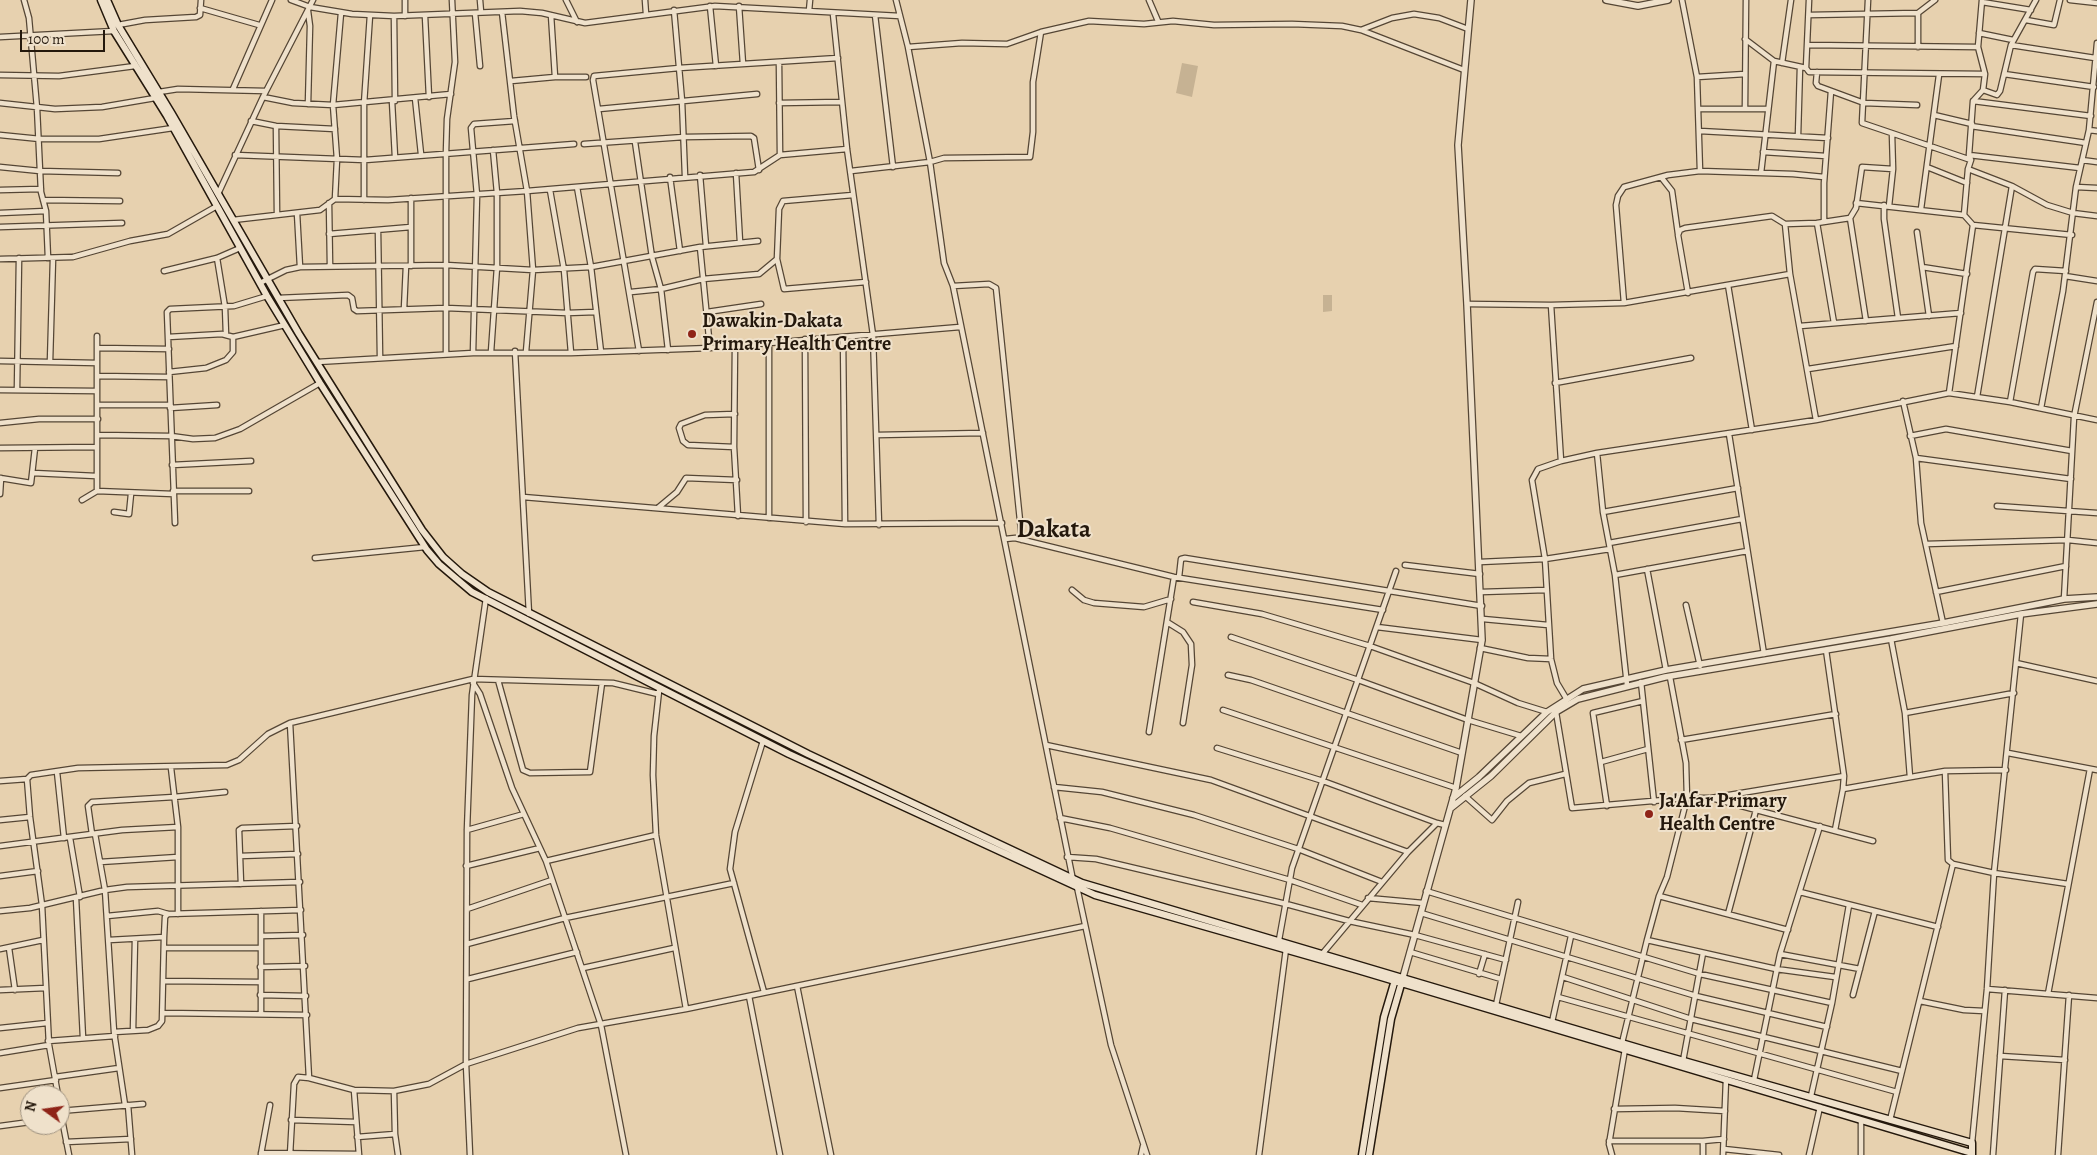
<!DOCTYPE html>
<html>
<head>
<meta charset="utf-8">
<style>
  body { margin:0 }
  #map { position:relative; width:2097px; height:1155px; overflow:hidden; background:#e7d1af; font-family:Alegreya,serif }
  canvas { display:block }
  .north { position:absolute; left:20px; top:1085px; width:50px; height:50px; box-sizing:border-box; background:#efe1cb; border:1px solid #9e917f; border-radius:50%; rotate:284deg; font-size:14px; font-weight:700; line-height:20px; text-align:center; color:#24180c }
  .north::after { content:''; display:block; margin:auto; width:18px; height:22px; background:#8f2418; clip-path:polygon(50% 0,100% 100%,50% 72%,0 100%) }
  .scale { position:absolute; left:20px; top:30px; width:85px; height:22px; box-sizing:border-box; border:2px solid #24180c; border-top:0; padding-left:6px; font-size:15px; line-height:18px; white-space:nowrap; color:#24180c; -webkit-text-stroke:4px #efe1cb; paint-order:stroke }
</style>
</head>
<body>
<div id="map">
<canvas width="2097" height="1155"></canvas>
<div class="north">N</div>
<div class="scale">100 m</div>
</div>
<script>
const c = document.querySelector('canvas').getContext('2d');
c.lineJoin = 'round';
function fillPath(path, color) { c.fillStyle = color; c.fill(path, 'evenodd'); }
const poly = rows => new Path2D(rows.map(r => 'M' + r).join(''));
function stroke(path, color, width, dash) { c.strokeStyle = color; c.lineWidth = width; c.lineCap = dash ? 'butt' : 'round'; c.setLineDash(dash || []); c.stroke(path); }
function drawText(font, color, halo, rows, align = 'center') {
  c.font = font + ' Alegreya,serif'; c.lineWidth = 4; c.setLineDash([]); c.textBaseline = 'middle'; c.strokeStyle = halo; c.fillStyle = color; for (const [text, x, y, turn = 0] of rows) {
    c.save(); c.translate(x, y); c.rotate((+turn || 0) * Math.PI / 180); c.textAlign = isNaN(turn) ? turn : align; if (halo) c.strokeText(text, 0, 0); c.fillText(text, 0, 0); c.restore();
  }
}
const green = poly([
  [1182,63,1198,66,1192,97,1176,93],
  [1323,295,1332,295,1332,311,1323,312]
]);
const minor = poly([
  [24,0,29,18,37,108,41,192,46,211,48,258],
  [291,0,310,7,352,14,394,16,520,11,542,13,585,23,715,6,900,16],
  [405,0,405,16],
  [480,0,481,12],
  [566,0,577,22],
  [645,0,646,14],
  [896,0,908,47,930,162,944,263,953,286,1073,880],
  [1149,0,1158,21],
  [1682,0,1697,77,1700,171],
  [1868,0,1862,123,1971,160],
  [2070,0,2097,3],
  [1982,2,2031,10],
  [710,6,716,66],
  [739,6,743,64],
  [200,8,259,25],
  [674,10,682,101,685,176],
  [809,11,810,0],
  [502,12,514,116,527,191,533,270,526,352],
  [475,13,480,66],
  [833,14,847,149,873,335,879,525],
  [551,15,555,77],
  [875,15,893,167],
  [1809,15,1918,13,1935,0],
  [394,16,395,101],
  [425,16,429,97],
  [2026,20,2054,25,2060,0],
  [118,25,145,20,196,17,200,15,201,0],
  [1361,30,1392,18,1414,14,1439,18,1468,29],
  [1979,33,2013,40],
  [0,37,114,31],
  [1745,39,1774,61,1806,68,1809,72,1985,74],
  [1808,45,1978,47],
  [2011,45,2095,58],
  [908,47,962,43,1007,44,1041,32,1089,21,1144,24,1173,21,1214,25,1292,24,1342,26,1361,30,1464,70],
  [1918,47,1918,13],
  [779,62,780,155],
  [1782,63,1791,0],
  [1806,68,1809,0],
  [1817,72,1816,83,1818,86,1864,103,1917,105],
  [2004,74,2094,87],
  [0,75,59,76,135,66],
  [1697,77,1745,74],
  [511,81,555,77,586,77],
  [233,89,272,0],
  [1983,90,1997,95,2000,91,2011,45,2036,0],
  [159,92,178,89,266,91],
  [263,97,293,103,333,105,451,94],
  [415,98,421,154],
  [392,101,395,157],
  [1973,101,2091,116],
  [0,103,55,109,102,107,155,98],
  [779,103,842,102],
  [308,104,310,26,308,11],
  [1745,108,1746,0],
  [599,109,757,94],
  [1700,109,1768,109],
  [1934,115,1972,124],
  [251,121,276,126,335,129],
  [276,126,277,215],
  [1971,126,2086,143],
  [2089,130,2097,131],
  [1700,131,1828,138],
  [0,135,40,139,99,139,173,128],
  [1798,136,1800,67],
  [635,142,652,257,661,289,668,350],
  [584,144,684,137,751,136,754,138,759,170],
  [1763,152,1826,156],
  [235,155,365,160,574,144],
  [1969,155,2080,168],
  [2082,160,2097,162],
  [0,167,40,171,118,173],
  [1927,167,1967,183],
  [1968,169,2012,186,2047,205,2073,213,2097,216],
  [851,171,930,162,944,158,1030,157,1033,132,1033,82,1041,32],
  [736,173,740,242],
  [1761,173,1774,61],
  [700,175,706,246],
  [670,177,680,251],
  [1661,177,1672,191,1678,234],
  [577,187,591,267,601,352],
  [2076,187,2097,188],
  [0,190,41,189],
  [550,190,564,270,571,353],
  [218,194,263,97,313,0],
  [411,198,411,266],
  [335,199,337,159,333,105,341,13],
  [43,200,120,201],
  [364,200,364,104,370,15],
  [329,203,330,266],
  [1856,203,1964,215,1973,225,1949,393],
  [1884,205,1884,219,1898,318],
  [1889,206,1893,169,1892,134],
  [1921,209,1939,75],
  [0,213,46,211],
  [297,213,300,267],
  [1964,215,1968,169,1971,160,1969,155,1973,101,1983,90,1985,74,1978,47,1982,0],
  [1850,218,1866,321],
  [233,220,320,210,335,199,388,200,527,191,754,172,780,155,847,149],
  [1824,222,1824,183,1831,91],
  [1817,223,1834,323],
  [1785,224,1790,274,1816,420],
  [1973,225,2072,235],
  [0,227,122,223],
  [378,230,380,357],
  [1917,232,1929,316],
  [329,234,411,227],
  [700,247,710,348],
  [217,258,225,307,226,335],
  [0,259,73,257,130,241,168,234,217,206],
  [777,259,784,289,866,282],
  [1922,267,1967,274],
  [164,271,217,258,240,248],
  [2065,276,2097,281],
  [260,283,286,270,300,267,446,265,533,270,591,267,700,247,758,241],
  [1728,285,1752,430],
  [953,286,989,284,996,288,1022,540],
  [631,292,661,289,703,279,759,274,777,259,779,209,783,201,853,195],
  [1688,293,1678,235,1680,230,1685,228,1772,216,1785,224,1817,223,1850,218,1856,208,1862,167,1893,169],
  [278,298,348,295,352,298,354,309,357,311,446,308,567,313,596,312],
  [1624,303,1790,274],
  [1467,304,1551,305,1624,303,1616,205,1618,196,1624,187,1668,175,1700,171,1793,174,1824,177],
  [1551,305,1561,461,1597,453,1816,420,1949,393,2010,402,2097,420],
  [404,309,406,266],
  [707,312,761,304],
  [1800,326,1961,313],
  [168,337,222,334,233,337,285,325],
  [843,337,845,524],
  [805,339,806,522],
  [769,342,769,518],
  [735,345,734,447,738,516],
  [97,348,169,349],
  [515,351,529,614],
  [639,351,593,80,594,76,679,68,838,58],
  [491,352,497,267,497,193,493,150],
  [473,353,477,195,471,128,474,124,515,121],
  [446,354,446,153,447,119,455,62,452,0],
  [0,361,97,363],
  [50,362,53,258],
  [317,362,473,353,571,353,710,348,960,327],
  [1808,369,1956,346],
  [169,372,206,368,226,360,233,352,233,337],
  [97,376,169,377],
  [1555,383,1691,358],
  [0,390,97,391],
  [17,390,19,258],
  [1977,397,2012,186],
  [1903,401,1916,458,1921,523,1943,623],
  [2010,402,2033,272,2035,269,2066,271],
  [98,405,170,405],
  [170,408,217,405],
  [2041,408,2063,291,2076,187,2089,130,2097,43],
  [0,423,39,419,98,419],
  [1729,434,1764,654],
  [98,435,171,436,193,439,215,438,240,429,320,383],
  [877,435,983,433],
  [1910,436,1946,429,2072,451],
  [734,447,688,445,683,441,679,428,681,424,705,415,735,414],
  [0,448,97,447],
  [1597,453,1603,512,1615,575,1627,685],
  [1916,458,2071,479],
  [1561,461,1538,469,1532,480,1545,559,1551,659,1557,683,1566,698],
  [172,465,251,461],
  [33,473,96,476],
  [0,478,31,483,35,448],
  [97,491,173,494],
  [173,491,249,491],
  [0,494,1,478],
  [523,497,845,524,1002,523],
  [82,500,97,491,97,336],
  [1997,506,2097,513],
  [659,507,677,492,686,478,737,480],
  [114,512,129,514,131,494],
  [1603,512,1738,488],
  [175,523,167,312,170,309,234,306,267,296],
  [1005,539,1015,538,1174,577,1383,610],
  [1609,543,1742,519],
  [1926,544,2068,540,2097,543],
  [315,558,425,547],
  [1480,562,1545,559,1610,549],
  [1405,565,1480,574],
  [1647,569,1666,670],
  [1615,575,1747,551],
  [1179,577,1181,559,1185,558,1482,606],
  [1072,590,1084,600,1094,603,1144,607,1171,599],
  [1481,592,1546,590],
  [1936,592,2066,566],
  [2064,599,2074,417,2097,302],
  [1193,602,1262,614,1370,646,1474,683,1518,703,1547,712],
  [1686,605,1700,666],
  [1483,619,1548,625],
  [1167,622,1183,632,1191,644,1192,665,1183,723],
  [1377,627,1482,640],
  [1231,637,1358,680,1468,720,1521,736],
  [1891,639,1905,713,1910,777],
  [1480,648,1528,658,1551,659],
  [1826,650,1844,776,1843,789,1835,830],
  [2016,663,2097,681],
  [1228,675,1251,680,1462,753],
  [498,680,523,770,530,773,590,772,602,683],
  [1641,682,1654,802],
  [473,683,480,694,512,788,546,861,601,1025,626,1155],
  [659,691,654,736,653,775,656,835,686,1009],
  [1223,710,1456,788],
  [1556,712,1572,808,1687,798,1711,798,1844,776],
  [1905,713,2014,693],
  [290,723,309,1078],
  [1149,732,1174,577],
  [1681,740,1836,714],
  [763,741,735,832,730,869,764,992],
  [1046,745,1211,780,1408,852],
  [1217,748,1323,781,1437,823],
  [2008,753,2097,770],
  [1601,762,1648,749],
  [171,768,178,827,178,914],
  [1945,771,1948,860,1953,864,1994,873,2068,884],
  [57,772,64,838],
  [27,779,30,817,42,905,49,1045,58,1095],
  [0,781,27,779,31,775,78,768,227,765,239,760,268,734,290,723,473,679,613,683,658,694],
  [1054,787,1102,792,1194,815,1298,849,1382,882],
  [1843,789,1945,771,2006,770],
  [1465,796,1492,820,1507,801,1529,783,1565,774],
  [1715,799,1873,841],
  [1607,806,1593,713,1643,701],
  [1060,818,1110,828,1290,880,1362,905],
  [0,820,30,817],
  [467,830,524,814],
  [92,834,88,806,92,802,174,797,225,792],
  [95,834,105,890,114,1032,125,1105],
  [70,838,80,897],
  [0,846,122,830,178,827],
  [240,856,298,854],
  [1067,857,1096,859,1286,904,1349,921,1415,935,1506,960],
  [546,861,656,835],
  [100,862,178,857],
  [466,866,540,848],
  [0,876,38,871],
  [241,884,239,830,242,828,297,826],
  [1077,887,1111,1045,1147,1155],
  [1426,891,1700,974,1832,1003],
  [1800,892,1938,927],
  [1659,896,1788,930],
  [76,898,83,1038],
  [1368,898,1423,903],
  [467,909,552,880],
  [0,911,30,908,105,890,127,887,300,882],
  [1421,913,1696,996,1827,1027],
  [1728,914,1756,810],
  [107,916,158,911,168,914,301,910],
  [261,936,303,935],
  [109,940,164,937],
  [1279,940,1292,868,1396,571],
  [1647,940,1776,969,1835,977],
  [467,944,565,918,734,883],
  [9,948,15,990],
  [164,948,260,948],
  [0,949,43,940],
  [1410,952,1501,979],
  [1323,953,1408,852,1437,823,1445,825],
  [1780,954,1860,969],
  [260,967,305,966],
  [583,968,674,948],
  [1479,974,1485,954],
  [1563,977,1691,1019,1902,1071],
  [468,979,577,952],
  [164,981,260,982],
  [797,986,831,1155],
  [1987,989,2097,998],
  [0,990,46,988],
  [2048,994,2090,769],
  [260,995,306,996],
  [1853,995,1875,911],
  [749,996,780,1155],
  [1558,997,1897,1092],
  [1920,1001,1964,1010,1984,1011],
  [1496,1005,1518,902],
  [164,1013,307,1015],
  [261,1014,261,911],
  [1552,1022,1571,936],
  [0,1028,47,1023],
  [133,1031,135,939],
  [114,1032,148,1030,158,1026,162,1021,164,937,165,917,168,914],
  [48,1041,115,1036],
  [1622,1043,1647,940,1659,896,1667,877,1687,798,1686,763,1670,677],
  [0,1053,49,1045],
  [2000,1056,2065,1060],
  [1683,1061,1703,953],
  [55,1077,119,1068],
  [1754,1080,1780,954,1820,826],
  [0,1088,56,1080],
  [354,1090,359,1155],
  [394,1091,395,1134,398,1155],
  [1811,1096,1832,1003,1849,905],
  [128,1105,132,1155],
  [60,1109,69,1155],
  [1614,1109,1675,1108,1725,1111],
  [60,1111,143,1104],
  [291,1120,356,1122],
  [1890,1120,1953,864],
  [0,1126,30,1122],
  [357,1137,395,1134],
  [1609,1141,1703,1141,1724,1139],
  [66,1142,131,1139],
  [1972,1143,1987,989,1994,873,2021,614],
  [1724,1149,1779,1155],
  [261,1153,359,1154],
  [261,1154,270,1105],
  [290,1155,294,1084,298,1077,309,1078,354,1090,394,1091,429,1084,466,1064,578,1028,686,1009,1085,926],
  [470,1155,466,1064,467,830,472,695,486,598],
  [1141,1155,1143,1146],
  [1259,1155,1286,949],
  [1612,1155,1609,1144,1625,1049],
  [1703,1155,1703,1141],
  [1723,1155,1726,1079],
  [1809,1155,1820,1107],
  [1861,1155,1861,1120],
  [1993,1155,2005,990],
  [2058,1155,2069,995]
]);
const tertiary = poly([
  [1606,0,1638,6,1668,0],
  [1453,798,1479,777,1547,712,1583,689,1666,670,1943,623,2064,599,2097,597],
  [1451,808,1491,776,1556,712,1578,699,1665,677,1891,639,2021,614,2097,604],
  [1403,977,1456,788,1482,640,1467,304,1458,145,1471,0]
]);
const secondary = poly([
  [101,0,114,31,167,116,267,296,320,383,427,550,439,564,472,592,789,754,1095,895,1358,970,1972,1153],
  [107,0,118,25,172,114,299,334,422,530,443,557,462,574,488,592,808,754,1082,883,1645,1050,1972,1143,1972,1155],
  [1362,1155,1384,1017,1395,980],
  [1369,1155,1391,1019,1402,981]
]);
const markers = [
  [692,334,5,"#8f2418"],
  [1649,814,5,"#8f2418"]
];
const poiNames = [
  ["Dawakin-Dakata",702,322],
  ["Primary Health Centre",702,345],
  ["Ja'Afar Primary",1659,802],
  ["Health Centre",1659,825]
];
const districtNames = [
  ["Dakata",1054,531]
];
fillPath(green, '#c6b293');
stroke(minor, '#554635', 7);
stroke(tertiary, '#554635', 8);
stroke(secondary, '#24180c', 9);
stroke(minor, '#efe1cb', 4.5);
stroke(tertiary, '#efe1cb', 5.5);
stroke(secondary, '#efe1cb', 6);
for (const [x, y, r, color] of markers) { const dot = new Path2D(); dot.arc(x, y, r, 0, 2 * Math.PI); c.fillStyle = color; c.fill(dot); stroke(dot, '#efe1cb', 2); }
drawText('bold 20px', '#24180c', '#efe1cb', poiNames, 'left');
drawText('bold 25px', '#24180c', '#efe1cb', districtNames);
</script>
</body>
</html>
